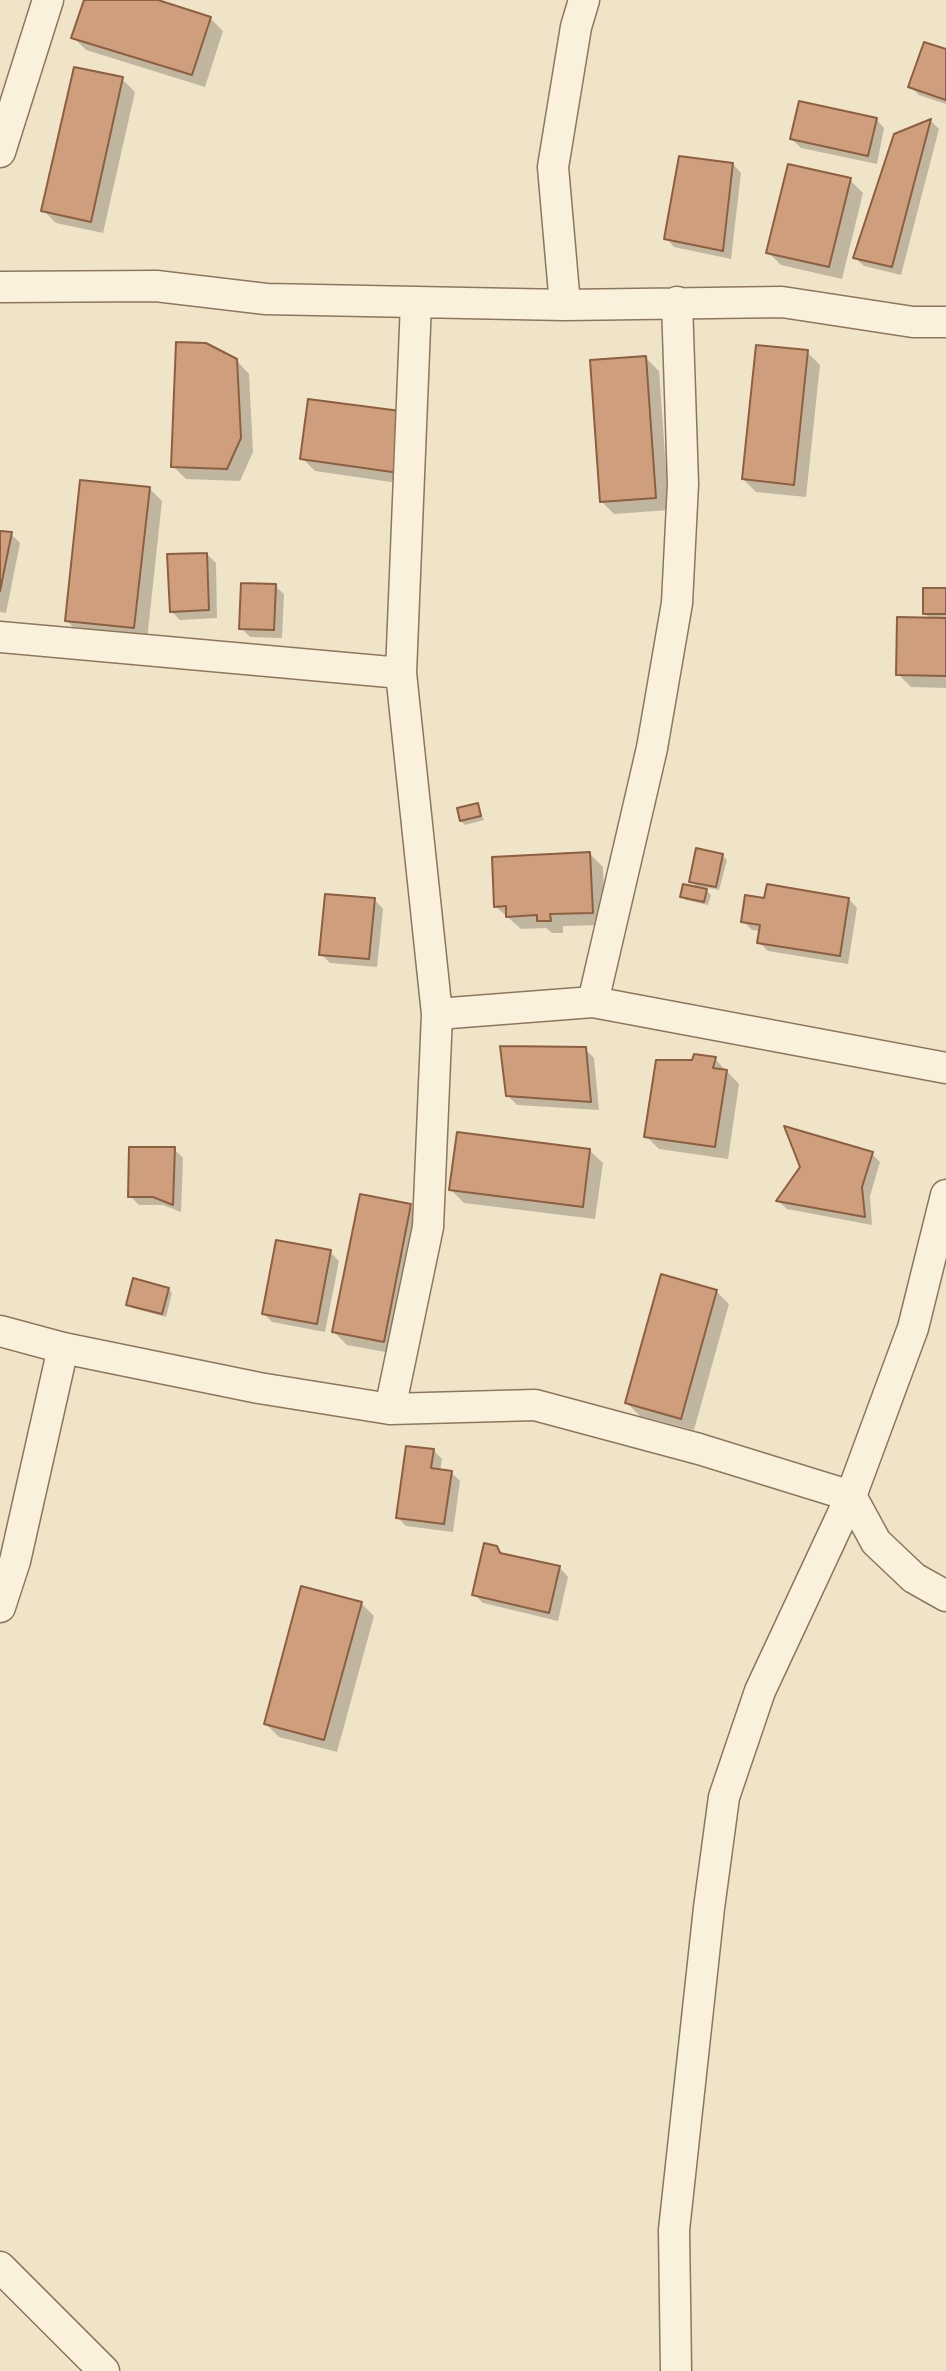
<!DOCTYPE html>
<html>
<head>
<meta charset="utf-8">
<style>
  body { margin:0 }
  canvas { display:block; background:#f0e4c8 }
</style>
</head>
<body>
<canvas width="946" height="2371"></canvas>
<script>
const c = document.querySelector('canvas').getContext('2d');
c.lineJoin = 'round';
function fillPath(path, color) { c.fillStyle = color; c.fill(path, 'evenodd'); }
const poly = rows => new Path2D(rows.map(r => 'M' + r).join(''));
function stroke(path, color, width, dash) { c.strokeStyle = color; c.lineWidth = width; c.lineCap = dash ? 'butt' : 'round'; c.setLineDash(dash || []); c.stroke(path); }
const shadow = poly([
  [85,0,152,0,210,18,223,31,205,87,86,50,73,37],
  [946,51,946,104,919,95,910,86],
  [122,79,135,92,103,233,56,223,43,210],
  [876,119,884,128,877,164,801,148,792,139],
  [931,121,939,129,901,275,864,266,855,258,895,136],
  [733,164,741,173,731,259,674,247,666,238],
  [850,180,863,193,842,279,781,265,768,252],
  [807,352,820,365,806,497,756,492,743,479],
  [646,358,659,371,669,510,614,514,601,501],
  [236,360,249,374,253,452,240,481,186,479,173,466],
  [407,414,412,485,315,471,302,458],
  [149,488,162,501,147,640,80,634,67,621],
  [0,533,11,534,20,543,6,613,0,612],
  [207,554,216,563,217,618,180,620,171,611],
  [275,586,284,594,282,638,250,637,241,628],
  [946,590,946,688,911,687,898,674,931,619,924,613],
  [477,805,484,820,465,825,461,821],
  [590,854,603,867,605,925,563,926,563,933,552,933,546,928,521,929,495,906],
  [723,856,727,860,719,890,703,887,711,895,708,905,686,900,682,896,698,889,691,881],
  [849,899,857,908,848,964,768,951,759,942,761,931,752,930,743,921,766,900],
  [375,900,383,909,377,967,330,963,321,954],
  [585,1049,594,1058,599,1110,517,1105,508,1096],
  [715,1059,739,1084,728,1159,659,1149,646,1136,694,1062],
  [174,1149,183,1158,181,1212,163,1205,139,1205,130,1196],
  [590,1151,603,1163,595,1219,464,1203,451,1190],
  [872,1154,880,1162,870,1196,872,1225,787,1209,778,1201],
  [410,1206,423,1219,396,1354,347,1345,334,1332],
  [330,1252,339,1261,325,1332,272,1322,264,1314],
  [168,1289,172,1293,166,1317,132,1308,128,1304],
  [716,1291,729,1304,694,1430,640,1416,627,1403],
  [433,1450,442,1459,440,1471,451,1472,460,1481,453,1532,406,1526,397,1517],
  [497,1547,505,1556,560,1568,568,1577,558,1621,483,1603,474,1594],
  [361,1603,374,1616,337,1752,279,1737,266,1724]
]);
const building = poly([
  [84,0,158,0,211,17,192,75,71,38,84,0],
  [924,42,946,49,946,100,908,87,924,42],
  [74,67,123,77,91,222,41,211,74,67],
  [799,101,877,118,868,156,790,139,799,101],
  [931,119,892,267,853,258,894,134,931,119],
  [679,156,733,163,723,251,664,239,679,156],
  [788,164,851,178,829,267,766,253,788,164],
  [176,342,206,343,237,359,241,438,227,469,171,467,176,342],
  [756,345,808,350,794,485,742,479,756,345],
  [646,356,656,498,600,502,590,360,646,356],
  [308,399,408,412,399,473,300,459,308,399],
  [80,480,150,487,134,628,65,621,80,480],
  [0,531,12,532,0,591,0,531],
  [207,553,209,610,170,612,167,554,207,553],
  [241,583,276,584,274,630,239,629,241,583],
  [923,588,946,588,946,614,923,614,923,588],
  [897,617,946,618,946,676,896,675,897,617],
  [478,803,481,816,460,821,457,808,478,803],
  [696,848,723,854,716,887,689,882,696,848],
  [590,852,593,913,550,914,551,921,537,921,537,915,506,917,506,906,494,907,492,857,590,852],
  [683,884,707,889,704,902,680,897,683,884],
  [767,884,849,898,840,956,757,943,760,925,741,922,745,895,764,898,767,884],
  [325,894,375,898,369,959,319,955,325,894],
  [500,1046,586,1047,591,1102,506,1096,500,1046],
  [694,1054,716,1057,713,1068,727,1070,715,1147,644,1137,656,1060,692,1060,694,1054],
  [784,1126,873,1152,862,1187,865,1217,776,1201,800,1167,784,1126],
  [457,1132,590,1149,583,1207,449,1190,457,1132],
  [129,1147,175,1147,173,1205,153,1197,128,1197,129,1147],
  [360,1194,411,1204,384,1342,332,1332,360,1194],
  [276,1240,331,1250,317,1324,262,1314,276,1240],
  [661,1274,717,1290,681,1419,625,1403,661,1274],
  [133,1278,169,1288,162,1314,126,1305,133,1278],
  [406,1446,434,1449,431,1468,452,1471,444,1524,396,1518,406,1446],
  [484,1543,497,1546,500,1553,560,1566,549,1613,472,1595,484,1543],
  [301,1586,362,1602,324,1740,264,1724,301,1586]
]);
const minor = poly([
  [0,152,48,0],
  [0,287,156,286,266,299,565,305,782,302,913,322,946,322],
  [565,305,553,167,576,27,584,0],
  [0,637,401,673],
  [593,1002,652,748,677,603,683,484,677,302],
  [437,1014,593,1002,946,1068],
  [946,1195,913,1328,851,1496,876,1542,914,1578,946,1596],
  [0,1331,63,1348,259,1388,390,1409,535,1405,699,1449,851,1496,760,1691,724,1797,709,1908,674,2230,676,2371],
  [390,1409,428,1227,437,1014,401,673,416,303],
  [0,1607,15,1561,63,1348],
  [0,2267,104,2371]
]);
fillPath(shadow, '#0003');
fillPath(building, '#cf9f7d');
stroke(building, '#8d5f41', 2);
stroke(minor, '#8d765c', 33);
stroke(minor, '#faf1dc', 30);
</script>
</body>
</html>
